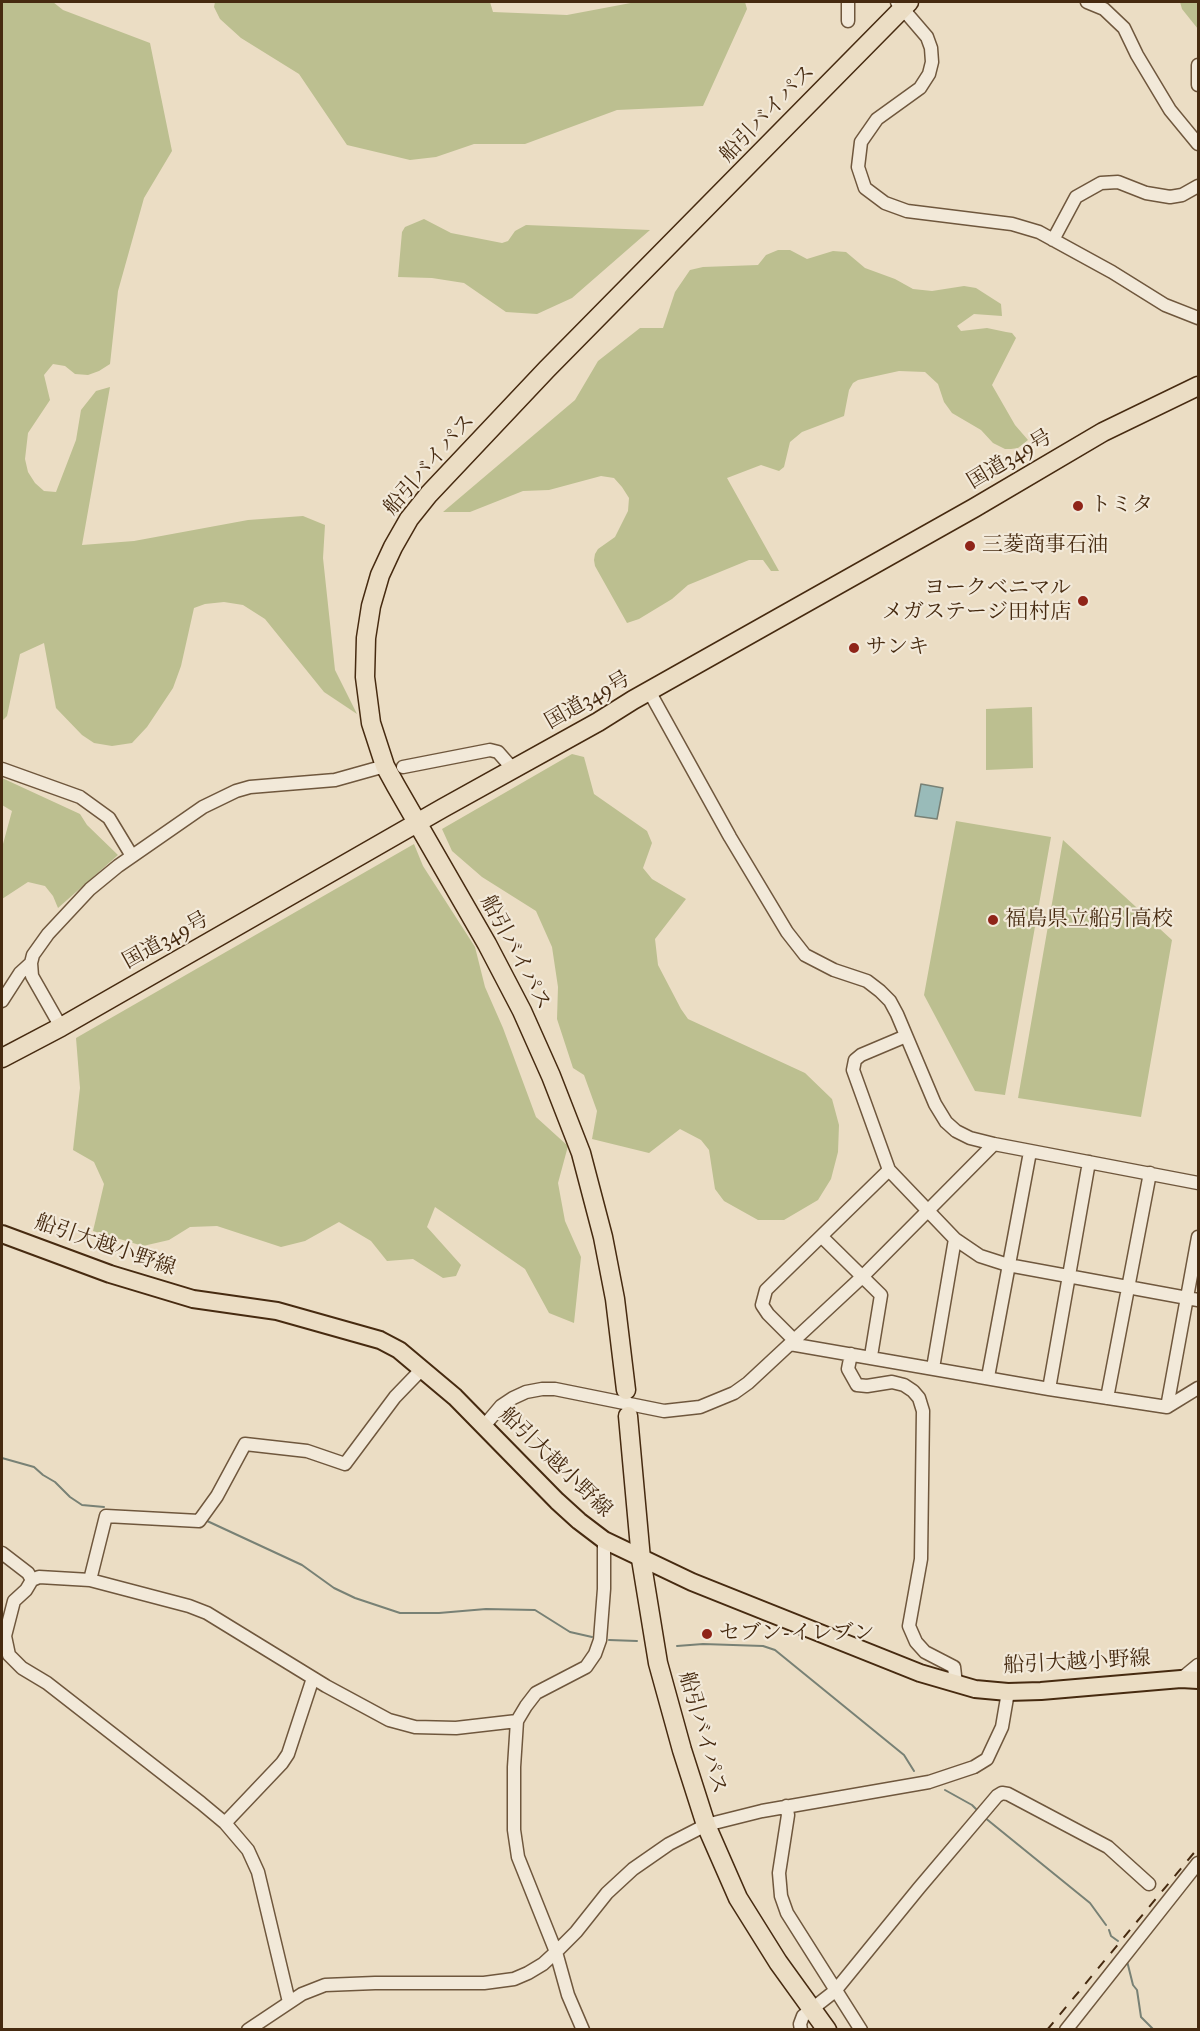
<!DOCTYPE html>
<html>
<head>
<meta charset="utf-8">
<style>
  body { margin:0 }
  #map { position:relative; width:1200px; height:2031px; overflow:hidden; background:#ebddc4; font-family:"IM FELL Great Primer",serif }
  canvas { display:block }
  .frame { position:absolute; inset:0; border:3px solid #462a10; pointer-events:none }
</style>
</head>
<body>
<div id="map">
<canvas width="1200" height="2031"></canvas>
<div class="frame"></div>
</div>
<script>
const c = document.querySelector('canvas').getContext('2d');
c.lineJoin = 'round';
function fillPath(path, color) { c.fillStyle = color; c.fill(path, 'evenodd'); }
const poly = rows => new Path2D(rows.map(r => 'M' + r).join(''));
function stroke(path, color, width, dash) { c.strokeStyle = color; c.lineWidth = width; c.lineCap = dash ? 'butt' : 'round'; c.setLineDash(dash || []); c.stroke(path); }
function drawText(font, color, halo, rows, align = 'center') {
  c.font = font + ' "IM FELL Great Primer","Noto Serif JP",serif'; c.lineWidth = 4.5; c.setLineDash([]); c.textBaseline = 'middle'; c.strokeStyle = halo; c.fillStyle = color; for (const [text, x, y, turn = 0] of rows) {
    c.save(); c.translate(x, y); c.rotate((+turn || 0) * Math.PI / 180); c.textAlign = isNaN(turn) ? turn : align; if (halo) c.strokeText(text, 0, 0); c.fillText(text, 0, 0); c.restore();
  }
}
const green = poly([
  [2,2,53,2,63,10,150,43,172,151,144,198,118,291,110,364,99,371,88,375,75,374,65,366,53,364,44,375,50,400,28,433,25,459,28,472,35,483,44,491,56,492,76,440,81,410,96,391,110,387,82,545,134,541,248,520,303,516,325,525,323,558,335,670,357,714,324,692,265,619,243,605,224,602,205,604,194,608,181,666,173,688,147,727,132,743,112,746,94,743,82,735,56,708,44,643,20,654,7,716,2,721],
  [215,2,490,2,493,12,567,15,636,2,745,2,747,9,703,106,617,110,525,144,474,144,436,157,410,160,347,145,299,74,241,38,220,19,214,7],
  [1180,2,1198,2,1198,29,1182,9],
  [424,219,451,233,502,243,508,241,515,231,526,225,650,230,572,298,537,314,506,312,464,283,432,278,398,277,402,232,405,227],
  [778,250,790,250,807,259,833,251,846,252,865,268,895,279,913,289,932,291,964,286,976,288,1001,304,1002,316,974,314,957,326,961,331,987,328,1006,332,1012,333,1016,338,992,385,1015,425,1028,440,1018,448,1011,449,1005,449,993,443,981,430,952,413,944,402,938,384,925,372,899,371,858,380,853,383,849,390,844,416,802,432,790,442,784,467,779,471,761,465,727,478,779,571,771,571,763,560,749,560,688,585,672,599,639,619,627,623,595,566,594,560,595,554,598,549,615,537,628,511,629,498,622,487,614,478,601,476,549,490,523,491,470,512,443,512,575,400,598,361,640,328,663,328,675,292,690,270,703,267,758,265,766,255],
  [1032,707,1033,768,986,770,986,709],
  [572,754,584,757,594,794,647,831,652,843,643,868,652,879,686,899,655,939,658,965,681,1009,688,1019,805,1073,832,1099,839,1125,838,1152,831,1179,818,1200,784,1220,758,1220,724,1201,715,1189,709,1150,701,1140,680,1129,649,1153,592,1139,597,1111,584,1075,573,1068,557,1019,558,987,552,947,536,911,482,877,452,851,442,829],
  [2,778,80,814,87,825,118,855,58,908,53,896,45,886,28,882,2,899,2,845,3,844,12,811,2,805],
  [956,821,1051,837,1005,1095,975,1091,924,995],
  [1063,840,1172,940,1141,1117,1018,1098],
  [414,844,423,866,475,947,485,987,503,1028,536,1117,568,1146,558,1183,565,1221,581,1257,574,1323,549,1313,525,1269,435,1207,427,1227,461,1265,456,1276,443,1278,413,1259,387,1261,371,1241,339,1222,305,1241,281,1247,217,1226,190,1227,169,1240,143,1246,93,1231,104,1184,94,1162,73,1150,80,1088,76,1038]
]);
const water = poly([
  [921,784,943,788,937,819,915,816,921,784]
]);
const stream = poly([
  [2,1458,34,1467,43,1475,55,1482,70,1497,82,1505,104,1507],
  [205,1520,302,1565,334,1588,355,1598,400,1613,439,1613,486,1609,535,1610,570,1632,592,1637],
  [609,1640,637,1641],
  [677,1646,703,1644,763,1646,775,1650,904,1755,914,1771],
  [945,1790,972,1805,978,1811],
  [984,1817,1090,1903,1106,1925],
  [1109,1930,1111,1936,1118,1941],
  [1127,1961,1133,1985,1137,1990,1141,2017,1154,2030]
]);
const minor = poly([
  [848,2,848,21],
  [897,2,927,37,931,48,932,62,929,74,920,88,877,119,861,142,858,167,865,188,885,203,907,211,1012,224,1039,232,1112,272,1165,305,1198,318],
  [1087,2,1104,9,1124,28,1137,55,1170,110,1198,144],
  [1198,65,1198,85],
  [1053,240,1076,197,1101,183,1118,182,1146,193,1170,197,1182,195,1198,186],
  [649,691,730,837,787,932,805,955,834,970,867,981,880,991,890,1001,897,1014,935,1104,946,1122,956,1131,970,1138,994,1144,1198,1183],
  [403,767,490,750,498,752,513,769],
  [2,769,80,797,109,818,132,856],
  [2,1001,20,973,31,963],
  [61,1027,32,976,31,963,33,955,48,934,90,889,118,866,203,807,236,791,250,787,335,780,385,766],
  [906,1036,861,1055,855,1060,853,1070,889,1170,955,1239,980,1256,1008,1265,1198,1300],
  [822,1237,881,1295,871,1356],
  [794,1340,768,1314,762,1305,766,1290,889,1170],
  [790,1344,1049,1389,1167,1407,1198,1388],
  [851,1354,848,1369,857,1385,867,1386,892,1382,904,1385,913,1391,919,1398,923,1411,921,1559,909,1626,916,1642,925,1652,954,1667,956,1684],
  [933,1368,955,1239],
  [988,1377,1030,1152],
  [1049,1389,1089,1162],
  [1107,1398,1150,1173],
  [1167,1407,1198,1237],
  [484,1426,501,1406,513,1398,526,1392,542,1389,555,1389,664,1411,700,1407,734,1393,748,1383,862,1277,994,1144],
  [2,1553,28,1573,32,1580],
  [90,1580,106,1516,199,1521,217,1496,245,1444,307,1451,345,1464,395,1397,422,1369],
  [1181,1679,1198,1665],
  [786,1806,788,1815,779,1873,781,1896,787,1913,861,2030],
  [225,1823,282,1763,288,1754,313,1678],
  [289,2002,258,1872,248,1850,225,1823,201,1803,47,1683,22,1668,9,1655,5,1636,14,1601,26,1590,32,1580,39,1577,90,1580,189,1606,207,1613,326,1686,389,1720,415,1727,456,1728,517,1721],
  [248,2030,302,1994,325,1985,375,1983,484,1983,514,1979,528,1973,543,1964,556,1952,576,1932,607,1893,633,1869,669,1844,706,1825,762,1811,929,1782,974,1767,987,1759,1002,1727,1008,1692],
  [583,2030,568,1995,556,1952,518,1857,514,1830,514,1767,517,1721,526,1706,536,1693,586,1667,595,1654,600,1640,604,1589,604,1540],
  [801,2030,800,2024,803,2016,835,1991,919,1888,997,1796,1002,1793,1008,1794,1108,1847,1149,1884],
  [1066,2030,1198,1863]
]);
const major = poly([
  [2,1234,110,1274,193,1299,277,1311,380,1340,399,1350,455,1397,557,1501,579,1521,604,1540,692,1582,920,1673,975,1689,1008,1692,1041,1691,1181,1679,1198,1680]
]);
const highway = poly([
  [2,1058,61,1027,443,808,598,722,633,700,974,508,1103,432,1198,386],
  [626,1390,615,1299,603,1237,581,1153,551,1076,522,1011,487,944,396,786,385,766,371,723,365,677,366,638,371,606,380,575,393,547,409,519,429,494,547,369,909,2],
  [628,1416,641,1559,658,1663,682,1750,706,1825,738,1898,778,1962,827,2030]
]);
const rail = poly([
  [1047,2030,1198,1848]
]);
const markers = [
  [1078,506,6,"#8f2418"],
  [970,546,6,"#8f2418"],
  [1083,601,6,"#8f2418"],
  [854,648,6,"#8f2418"],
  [993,920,6,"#8f2418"],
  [707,1634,6,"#8f2418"]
];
const streetNames = [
  ["船引バイパス",768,114,-46],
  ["国道349号",1010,460,-31],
  ["船引バイパス",430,465,-49],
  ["国道349号",588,701,-30],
  ["国道349号",166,941,-29],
  ["船引バイパス",515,953,62],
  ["船引大越小野線",105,1246,19],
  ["船引大越小野線",555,1463,44],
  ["船引大越小野線",1077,1663,-3],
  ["船引バイパス",702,1733,74]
];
const poiNames = [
  ["トミタ",1090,506],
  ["三菱商事石油",982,546],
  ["ヨークベニマル",1071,589,"right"],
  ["メガステージ田村店",1071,613,"right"],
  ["サンキ",866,648],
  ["福島県立船引高校",1005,920],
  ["セブン-イレブン",719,1634]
];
fillPath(green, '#bcbf90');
fillPath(water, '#99bbb9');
stroke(water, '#788175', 1.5);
stroke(stream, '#788175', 2);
stroke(minor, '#6f573d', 15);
stroke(major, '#462a10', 20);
stroke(highway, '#462a10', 21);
stroke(minor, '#f2e9d9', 12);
stroke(major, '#ebddc4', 16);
stroke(highway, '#ebddc4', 18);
stroke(rail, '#462a10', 2, [10, 10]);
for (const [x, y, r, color] of markers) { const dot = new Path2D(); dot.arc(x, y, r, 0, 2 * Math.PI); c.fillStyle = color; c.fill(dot); stroke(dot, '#f2e9d9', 2); }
drawText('21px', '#462a10', '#f2e9d9', streetNames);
drawText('21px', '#462a10', '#f2e9d9', poiNames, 'left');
</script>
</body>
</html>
